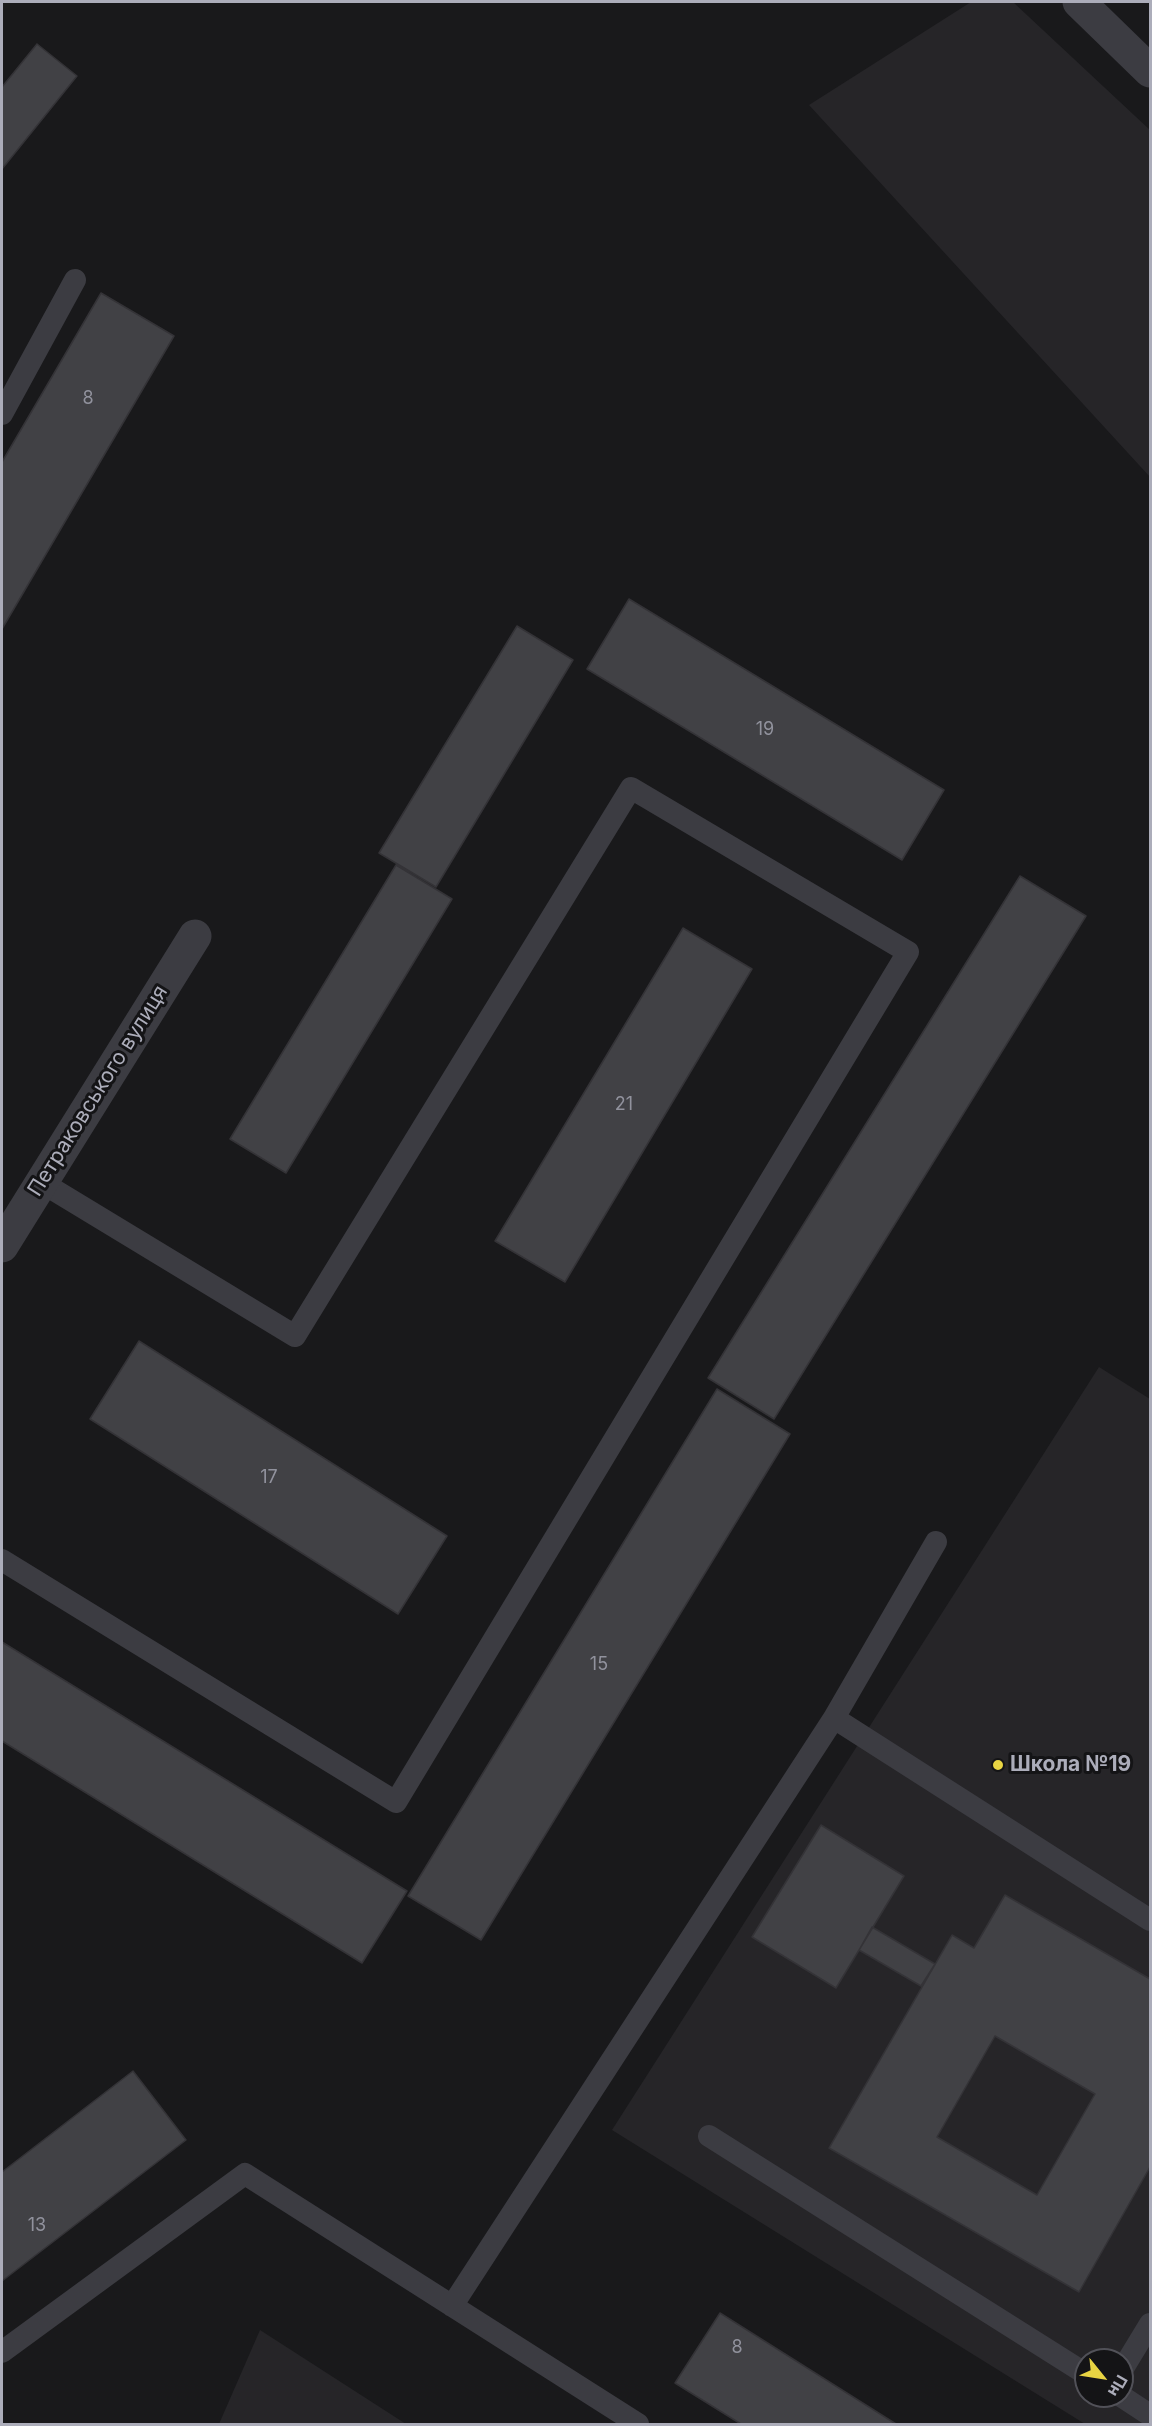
<!DOCTYPE html>
<html>
<head>
<meta charset="utf-8">
<style>
  body { margin:0 }
  #map { position:relative; width:1152px; height:2426px; overflow:hidden; background:#19191b; font-family:Inter,sans-serif }
  canvas { display:block }
  .frame { position:absolute; inset:0; border:3px solid #acadba; pointer-events:none }
  .north { position:absolute; left:1074px; top:2348px; width:60px; height:60px; box-sizing:border-box; background:#141416; border:2px solid #515158; border-radius:50%; rotate:120deg; font-size:16px; font-weight:700; line-height:24px; text-align:center; color:#acadba }
  .north::after { content:''; display:block; margin:auto; width:21px; height:27px; background:#e8d443; clip-path:polygon(50% 0,100% 100%,50% 72%,0 100%) }
</style>
</head>
<body>
<div id="map">
<canvas width="1152" height="2426"></canvas>
<div class="frame"></div>
<div class="north">Пн</div>
</div>
<script>
const c = document.querySelector('canvas').getContext('2d');
c.lineJoin = 'round';
function fillPath(path, color) { c.fillStyle = color; c.fill(path, 'evenodd'); }
const poly = rows => new Path2D(rows.map(r => 'M' + r).join(''));
function stroke(path, color, width, dash) { c.strokeStyle = color; c.lineWidth = width; c.lineCap = dash ? 'butt' : 'round'; c.setLineDash(dash || []); c.stroke(path); }
function drawText(font, color, halo, rows, align = 'center') {
  c.font = font + ' Inter,sans-serif'; c.lineWidth = 6; c.setLineDash([]); c.textBaseline = 'middle'; c.strokeStyle = halo; c.fillStyle = color; for (const [text, x, y, turn = 0] of rows) {
    c.save(); c.translate(x, y); c.rotate((+turn || 0) * Math.PI / 180); c.textAlign = isNaN(turn) ? turn : align; if (halo) c.strokeText(text, 0, 0); c.fillText(text, 0, 0); c.restore();
  }
}
const built = poly([
  [971,2,1013,2,1150,130,1150,477,809,105],
  [1099,1367,1150,1399,1150,2424,1085,2424,612,2130],
  [1086,2360,1122,2360,1122,2396,1086,2396],
  [260,2330,406,2424,219,2424]
]);
const building = poly([
  [37,44,77,76,2,169,2,87,37,44],
  [101,293,174,336,2,629,2,462,101,293],
  [629,599,944,790,902,860,587,669,629,599],
  [517,626,573,660,436,887,379,853,517,626],
  [396,865,452,899,286,1173,230,1139,396,865],
  [1020,876,1086,916,774,1419,708,1378,1020,876],
  [683,928,752,969,565,1282,495,1241,683,928],
  [139,1341,447,1536,398,1614,90,1419,139,1341],
  [717,1389,790,1434,481,1940,408,1896,717,1389],
  [2,1642,407,1891,362,1963,2,1741,2,1642],
  [821,1825,904,1876,836,1988,752,1937,821,1825],
  [1005,1895,1150,1979,1150,2167,1079,2292,829,2148,952,1935,974,1948,1005,1895],
  [995,2036,1095,2094,1037,2195,937,2137,995,2036],
  [872,1927,935,1964,921,1986,859,1950,872,1927],
  [133,2071,186,2140,2,2281,2,2172,133,2071],
  [720,2313,896,2424,741,2424,675,2383,720,2313]
]);
const lane = poly([
  [2,414,75,280],
  [2,1560,396,1802,908,952,631,788,295,1336,41,1182],
  [834,1718,1150,1920],
  [709,2136,1086,2374],
  [452,2306,834,1718,936,1542],
  [2,2352,245,2174,638,2424],
  [1122,2370,1150,2324],
  [1121,2396,1150,2415]
]);
const street = poly([
  [1079,2,1150,71],
  [2,1246,195,936]
]);
const markers = [
  [998,1765,6,"#e8d443"]
];
const numberNames = [
  ["8",88,399],
  ["19",765,730],
  ["21",624,1105],
  ["17",269,1478],
  ["15",599,1665],
  ["13",37,2226],
  ["8",737,2348]
];
const streetNames = [
  ["Петраковського вулиця",98,1091,-58]
];
const poiNames = [
  ["Школа №19",1010,1765]
];
fillPath(built, '#262528');
fillPath(building, '#414145');
stroke(building, '#343337', 1.5);
stroke(lane, '#3c3c42', 22);
stroke(street, '#3c3c42', 33);
for (const [x, y, r, color] of markers) { const dot = new Path2D(); dot.arc(x, y, r, 0, 2 * Math.PI); c.fillStyle = color; c.fill(dot); stroke(dot, '#141416', 2); }
drawText('18px', '#91929d', null, numberNames);
drawText('21px', '#acadba', '#141416', streetNames);
drawText('bold 21px', '#acadba', '#141416', poiNames, 'left');
</script>
</body>
</html>
